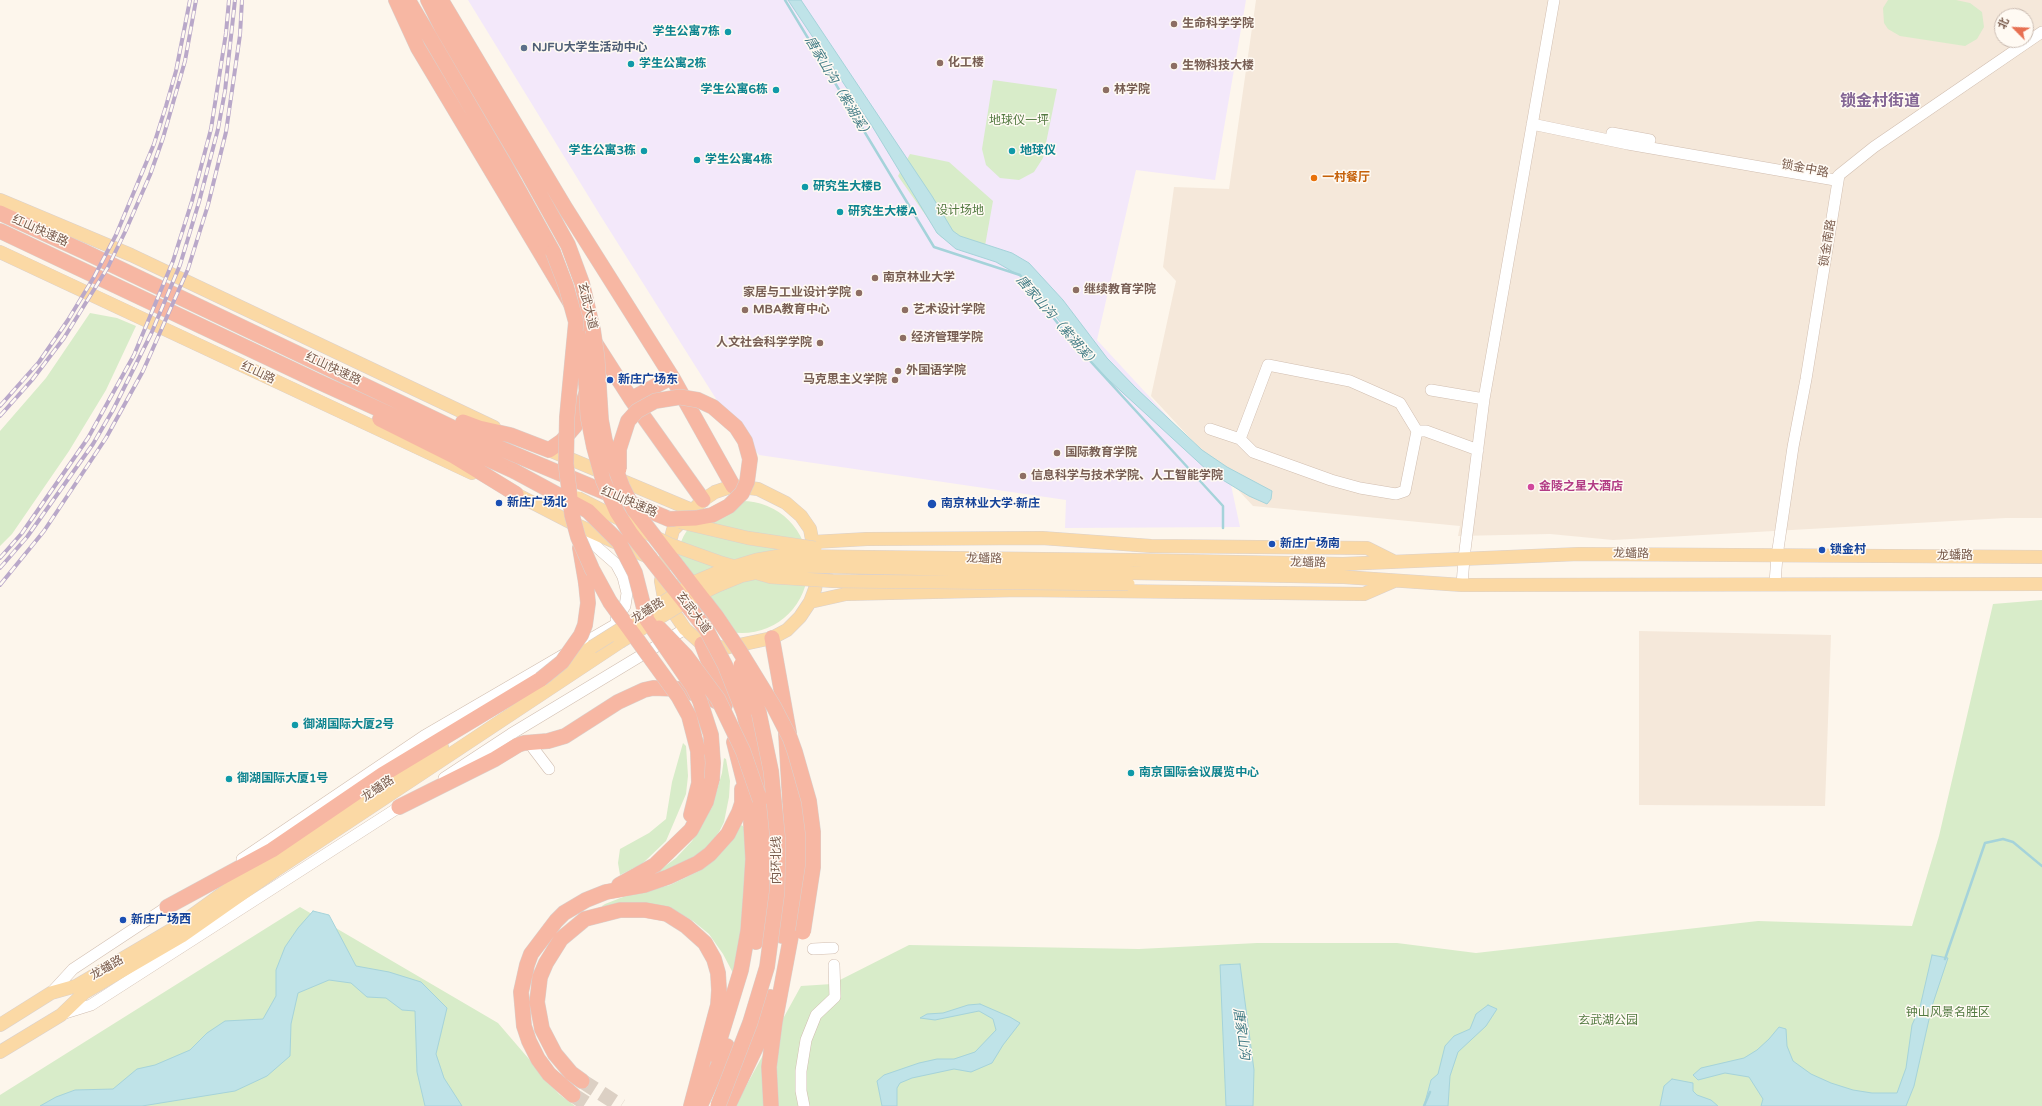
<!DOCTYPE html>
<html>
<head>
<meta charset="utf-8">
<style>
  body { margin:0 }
  #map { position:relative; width:2042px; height:1106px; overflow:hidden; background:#fdf6ec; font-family:"Varela Round","Noto Sans SC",sans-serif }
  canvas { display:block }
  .north { position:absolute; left:1994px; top:8px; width:40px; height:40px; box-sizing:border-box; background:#fffaf3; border:1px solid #cabbb1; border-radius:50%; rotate:294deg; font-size:11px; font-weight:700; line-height:16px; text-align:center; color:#7a5c4d }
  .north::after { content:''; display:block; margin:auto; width:14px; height:18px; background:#e76f51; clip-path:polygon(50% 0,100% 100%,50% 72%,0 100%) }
</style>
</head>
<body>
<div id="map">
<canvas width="2042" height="1106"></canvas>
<div class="north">北</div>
</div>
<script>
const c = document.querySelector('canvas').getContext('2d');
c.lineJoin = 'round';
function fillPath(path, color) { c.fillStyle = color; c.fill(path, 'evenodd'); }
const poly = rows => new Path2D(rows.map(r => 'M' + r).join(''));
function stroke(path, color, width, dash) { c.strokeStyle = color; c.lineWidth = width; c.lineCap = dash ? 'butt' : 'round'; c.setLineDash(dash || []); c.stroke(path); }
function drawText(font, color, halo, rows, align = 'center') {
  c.font = font + ' "Varela Round","Noto Sans SC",sans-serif'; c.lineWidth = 3; c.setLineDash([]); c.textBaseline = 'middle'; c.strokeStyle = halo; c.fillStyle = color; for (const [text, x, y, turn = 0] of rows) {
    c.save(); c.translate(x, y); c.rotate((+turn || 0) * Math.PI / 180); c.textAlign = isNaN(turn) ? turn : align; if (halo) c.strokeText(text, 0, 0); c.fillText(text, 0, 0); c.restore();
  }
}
const residential = poly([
  [1256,0,2042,0,2042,518,2006,518,1613,540,1550,534,1458,536,1460,526,1253,506,1151,396,1176,281,1163,267,1174,187,1229,189],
  [2002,16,2026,16,2026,40,2002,40],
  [1639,631,1831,635,1825,806,1639,805]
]);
const education = poly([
  [468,0,1246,0,1215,180,1136,170,1097,340,1231,485,1240,527,1065,528,1066,500,759,455,718,402,600,215]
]);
const green = poly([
  [1888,0,1956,0,1970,3,1982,12,1984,27,1977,39,1965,46,1900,36,1888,29,1884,23,1883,8],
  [993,80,1057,89,1043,158,1034,172,1019,180,1000,178,986,165,982,149],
  [910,154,949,162,993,201,983,257,941,237,898,176],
  [90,313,117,318,136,326,106,390,69,451,12,534,0,546,0,431,46,378],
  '676 567a66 66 0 1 1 132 0a66 66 0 1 1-132 0Z',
  [2042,600,2042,1106,735,1106,801,986,832,984,909,945,1139,949,1257,943,1397,943,1476,953,1758,921,1912,926,1939,836,1993,604],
  [683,743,686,746,688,776,686,794,666,841,642,864,620,875,618,863,620,849,649,833,666,819,672,782],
  [724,758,726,759,730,781,729,797,724,822,719,832,710,844,695,857,659,875,647,875,660,870,676,858,692,841,712,807,722,773],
  [739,824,743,826,745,830,745,878,739,947,733,973,723,954,709,934,693,921,675,911,604,910,602,906,605,904,623,897,670,885,699,871,709,864],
  [300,907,498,1023,559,1094,575,1106,0,1106,0,1095]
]);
const water = poly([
  [788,0,801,0,932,196,953,231,960,236,1012,253,1029,263,1063,300,1107,358,1136,388,1202,450,1227,467,1272,491,1271,499,1267,504,1249,496,1208,471,1098,370,1027,280,996,262,956,249,937,233,872,126,788,0],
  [313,911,329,915,356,966,389,972,421,982,447,1008,436,1054,444,1078,462,1106,425,1106,417,1072,415,1011,402,1010,386,998,367,997,351,983,329,980,298,993,291,1024,290,1056,267,1076,235,1091,142,1106,40,1106,56,1097,75,1090,113,1089,137,1069,155,1065,190,1050,207,1033,225,1021,263,1019,276,996,276,970,285,947,298,928,313,911],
  [1932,955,1948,958,1932,1006,1914,1086,1906,1106,1761,1106,1763,1099,1749,1077,1725,1073,1698,1080,1693,1075,1701,1068,1744,1058,1757,1050,1769,1039,1779,1027,1786,1029,1787,1046,1793,1061,1811,1074,1831,1083,1853,1090,1872,1093,1897,1093,1906,1068,1912,1025,1920,1007,1932,955],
  [1240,964,1254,1070,1253,1106,1226,1106,1220,965,1240,964],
  [980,1004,1010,1017,1020,1023,1003,1045,992,1063,971,1072,954,1069,912,1078,900,1083,897,1088,897,1106,882,1106,877,1081,884,1075,919,1063,937,1059,954,1059,975,1052,996,1030,993,1019,979,1011,935,1020,920,1018,927,1014,943,1013,968,1005,980,1004],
  [1488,1005,1497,1009,1486,1026,1458,1052,1450,1076,1448,1106,1424,1106,1431,1080,1438,1074,1445,1046,1454,1036,1470,1029,1476,1014,1488,1005],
  [1672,1079,1693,1083,1693,1091,1697,1095,1711,1100,1718,1106,1660,1106,1664,1086,1672,1079]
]);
const stream = poly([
  [785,0,934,247,1020,275,1070,339,1223,506,1223,528],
  [1945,959,1985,843,2003,839,2013,842,2042,866],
  [1424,1106,1430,1092]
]);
const highwayTunnel = poly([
  [582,1081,621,1106],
  [573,1095,590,1106]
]);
const minor = poly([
  [1532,124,1628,144,1835,180,1839,175],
  [1612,133,1650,140],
  [1431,390,1484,399],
  [1210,429,1240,439,1253,452,1331,480,1360,488,1396,494,1405,491,1417,431,1426,431,1478,450],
  [1240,439,1268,365,1350,381,1400,403,1417,431],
  [574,527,616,564,623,577,627,593,625,606,616,619],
  [1775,583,1777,556,1793,447,1806,379,1839,175,1874,147,2042,32],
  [1462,585,1464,558,1484,399,1554,0],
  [533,748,549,769],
  [444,778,511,734,685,629],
  [242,859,424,736,625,619],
  [813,949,833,948],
  [51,993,73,969,173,903],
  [62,1014,91,1005,404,804],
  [804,1106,801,1091,801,1071,806,1040,816,1015,835,997,834,965]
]);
const major = poly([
  [0,200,131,255,494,427],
  [0,252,472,473],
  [549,450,692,510],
  [733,486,758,489,786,503,801,516,810,529,818,571,815,589,810,602,800,617,787,630,772,638,725,648,702,644,685,629,664,598,661,581,664,564,673,530,703,500,715,492,733,486],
  [508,490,570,522,651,558],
  [813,542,867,539,1042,538,1151,546,1367,548,1393,561],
  [1130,560,1343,564,1579,554,2042,557],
  [1131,573,1344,577,1462,585,2042,584],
  [810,602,846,594,1020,590,1364,594,1394,581],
  [558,669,592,647],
  [0,1025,51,993,76,986,176,927,237,883,442,747],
  [0,1052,61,1015,84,993,182,936,276,870,620,642]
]);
const highway = poly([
  [396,0,418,48,583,324,631,399,703,500],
  [408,0,503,162,553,252],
  [428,0,442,28,529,175,568,245,582,283,593,330],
  [441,0,566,209,672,377,733,486],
  [0,213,83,251,466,434,669,519],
  [0,231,317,381,514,471],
  [631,399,672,377],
  [380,419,454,456,516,494],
  [463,422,479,428,510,435,549,450,562,441,575,426,586,394],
  [580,548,586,583],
  [772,638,789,733],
  [702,644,725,705],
  [744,713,755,758,764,824,761,913,756,942],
  [399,807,495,759,518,745,524,743,548,741,565,736,618,702,644,690,653,688,679,689,710,698,720,703,724,708],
  [691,815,699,783,698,751],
  [619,885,655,865,691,830,706,802,712,779],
  [167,907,272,850,382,775,541,679],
  [782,936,787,910,792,835,786,733],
  [715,1055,741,970,748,931,751,891,753,859,750,805,734,742],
  [582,1081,571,1073,555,1054,542,1029,537,1002,540,977,546,963,561,939,585,919,620,910,645,910,667,914,686,926,705,943,714,959,718,973,719,990,718,1005,691,1106],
  [573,1095,549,1074,538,1059,529,1041,524,1026,521,992,527,965,531,954,556,921,564,913,586,900,606,892,645,885,668,877,698,863,710,854,728,834,739,812,742,803,742,789],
  [700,1106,727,1046],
  [728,1106,757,1045,770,997],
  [771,1106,769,1067,775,1021,804,867,804,834,794,765]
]);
const rail = poly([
  [0,406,39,362,68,320,94,277,116,235,154,144,166,106,176,71,190,0],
  [0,416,32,380,64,338,108,267,125,232,150,175,163,138,185,61,196,0],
  [0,558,22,533,88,438,134,355,173,261,192,201,211,129,226,33,229,0],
  [0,568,27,537,93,444,113,410,151,334,180,265,199,202,218,129,225,91,235,0],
  [0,585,44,531,106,438,143,371,188,269,208,205,226,132,240,35,242,0]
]);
const majorBridge = poly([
  [578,498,669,544,722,563,771,577,833,581,1128,584],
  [680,522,748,538,815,548],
  [620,642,690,599,719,585,741,576,773,569,801,566,1131,573],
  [592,647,697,581,723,570,756,560,779,556,1130,560]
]);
const highwayBridge = poly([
  [553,252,566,286,576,322,567,417,566,464,572,515,578,537,592,569,610,602,678,696,689,716,698,751],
  [593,330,597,357,601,420,605,441,622,486,634,510,716,616,739,650,774,707,790,738,795,752,809,801,813,832,813,867,803,932],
  [579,337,585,364,588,417,594,447,603,480,617,512,631,534,706,629,725,665,744,713],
  [619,469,619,449,628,421,637,411,655,401,680,397,698,400,713,407,736,427,745,441,750,459,747,482,742,493,729,506,712,515,696,518,669,519],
  [514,471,588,511,619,542,635,573,647,620,693,687,700,701,711,735,713,763,712,779],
  [659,628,686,656,718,699,743,751,760,800],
  [541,679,562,662,581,635,585,625,588,603,586,583],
  [718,1106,750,1023,767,967,777,892,778,842,771,771,759,713,741,665]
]);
const markers = [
  [1174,24,4,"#8d6e63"],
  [728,32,4,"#0f9aa8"],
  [524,48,4,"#5c6f8a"],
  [940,63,4,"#8d6e63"],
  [631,64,4,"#0f9aa8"],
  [1174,66,4,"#8d6e63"],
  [776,90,4,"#0f9aa8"],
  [1106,90,4,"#8d6e63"],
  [644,151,4,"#0f9aa8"],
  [1012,151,4,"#0f9aa8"],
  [697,160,4,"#0f9aa8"],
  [1314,178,4,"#e8710a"],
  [805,187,4,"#0f9aa8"],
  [840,212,4,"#0f9aa8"],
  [875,278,4,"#8d6e63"],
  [1076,290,4,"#8d6e63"],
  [859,293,4,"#8d6e63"],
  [745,310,4,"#8d6e63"],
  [905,310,4,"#8d6e63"],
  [903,338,4,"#8d6e63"],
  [820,343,4,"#8d6e63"],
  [898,371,4,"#8d6e63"],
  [610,380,4,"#1a4fb4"],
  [895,380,4,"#8d6e63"],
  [1057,453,4,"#8d6e63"],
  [1023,476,4,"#8d6e63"],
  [1531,487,4,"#d1479c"],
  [499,503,4,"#1a4fb4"],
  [932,504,5,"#1a4fb4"],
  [1272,544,4,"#1a4fb4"],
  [1822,550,4,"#1a4fb4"],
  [295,725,4,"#0f9aa8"],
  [1131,773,4,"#0f9aa8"],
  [229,779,4,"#0f9aa8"],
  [123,920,4,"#1a4fb4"]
];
const educationNames = [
  ["生命科学学院",1182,24],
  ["化工楼",948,63],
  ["生物科技大楼",1182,66],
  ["林学院",1114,90],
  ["南京林业大学",883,278],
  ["继续教育学院",1084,290],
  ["家居与工业设计学院",851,293,"right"],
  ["MBA教育中心",753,310],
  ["艺术设计学院",913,310],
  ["经济管理学院",911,338],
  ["人文社会科学学院",812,343,"right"],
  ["外国语学院",906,371],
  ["马克思主义学院",887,380,"right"],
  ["国际教育学院",1065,453],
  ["信息科学与技术学院、人工智能学院",1031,476]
];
const cultureNames = [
  ["学生公寓7栋",720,32,"right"],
  ["学生公寓2栋",639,64],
  ["学生公寓6栋",768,90,"right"],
  ["学生公寓3栋",636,151,"right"],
  ["地球仪",1020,151],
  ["学生公寓4栋",705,160],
  ["研究生大楼B",813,187],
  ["研究生大楼A",848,212],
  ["御湖国际大厦2号",303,725],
  ["南京国际会议展览中心",1139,773],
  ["御湖国际大厦1号",237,779]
];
const serviceNames = [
  ["NJFU大学生活动中心",532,48]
];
const parkNames = [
  ["地球仪一坪",1019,121],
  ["设计场地",960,211],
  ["钟山风景名胜区",1948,1013],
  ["玄武湖公园",1608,1021]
];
const streetNames = [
  ["锁金中路",1805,169,11],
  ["红山快速路",40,231,24],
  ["锁金南路",1828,243,-81],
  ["玄武大道",587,306,76],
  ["红山快速路",333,369,25],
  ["红山路",258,373,25],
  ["红山快速路",629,502,23],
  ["龙蟠路",1631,554,1],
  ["龙蟠路",1955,556],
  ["龙蟠路",984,559,1],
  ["龙蟠路",1308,563,1],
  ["龙蟠路",648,611,-32],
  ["玄武大道",693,613,53],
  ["龙蟠路",378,789,-34],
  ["内环北线",777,860,-90],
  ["龙蟠路",107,968,-30]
];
const foodNames = [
  ["一村餐厅",1322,178]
];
const transitNames = [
  ["新庄广场东",618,380],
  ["新庄广场北",507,503],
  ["南京林业大学·新庄",941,504],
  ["新庄广场南",1280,544],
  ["锁金村",1830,550],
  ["新庄广场西",131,920]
];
const hotelNames = [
  ["金陵之星大酒店",1539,487]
];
const waterNames = [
  ["唐家山沟（紫湖溪）",838,88,59],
  ["唐家山沟（紫湖溪）",1057,322,49],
  ["唐家山沟",1241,1034,82]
];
const districtNames = [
  ["锁金村街道",1880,102]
];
fillPath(residential, '#f5e8da');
fillPath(education, '#f3e8fa');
fillPath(green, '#d8ecc9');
fillPath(water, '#bfe3e8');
stroke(water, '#a5d3da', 1);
stroke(stream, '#a5d3da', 2.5);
stroke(highwayTunnel, '#dcd0c4', 15, [15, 8]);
stroke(minor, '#d1beb0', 12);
stroke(major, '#dad1cd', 14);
stroke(highway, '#dad1cd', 16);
stroke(minor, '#fff', 11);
stroke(major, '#fbd9a5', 13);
stroke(highway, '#f7b7a3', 15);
stroke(rail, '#b9a8c9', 4);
stroke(rail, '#fffaf3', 2.5, [8]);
stroke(majorBridge, '#dad1cd', 14, []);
stroke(highwayBridge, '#dad1cd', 16, []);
stroke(majorBridge, '#fbd9a5', 13);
stroke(highwayBridge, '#f7b7a3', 15);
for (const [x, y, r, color] of markers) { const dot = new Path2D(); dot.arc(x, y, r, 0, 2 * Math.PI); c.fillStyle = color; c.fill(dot); stroke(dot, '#fffaf3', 1.5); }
drawText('bold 12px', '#785e54', '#fffaf3', educationNames, 'left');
drawText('bold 12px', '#0d838f', '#fffaf3', cultureNames, 'left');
drawText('bold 12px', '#4e5e75', '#fffaf3', serviceNames, 'left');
drawText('12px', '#537a41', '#fffaf3', parkNames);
drawText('12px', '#7a5c4d', '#fffaf3', streetNames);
drawText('bold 12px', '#c56008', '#fffaf3', foodNames, 'left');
drawText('bold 12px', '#164399', '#fffaf3', transitNames, 'left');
drawText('bold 12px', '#b23c85', '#fffaf3', hotelNames, 'left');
drawText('italic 13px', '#437c86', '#fffaf3', waterNames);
drawText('bold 16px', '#846695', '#fffaf3', districtNames);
</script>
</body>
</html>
